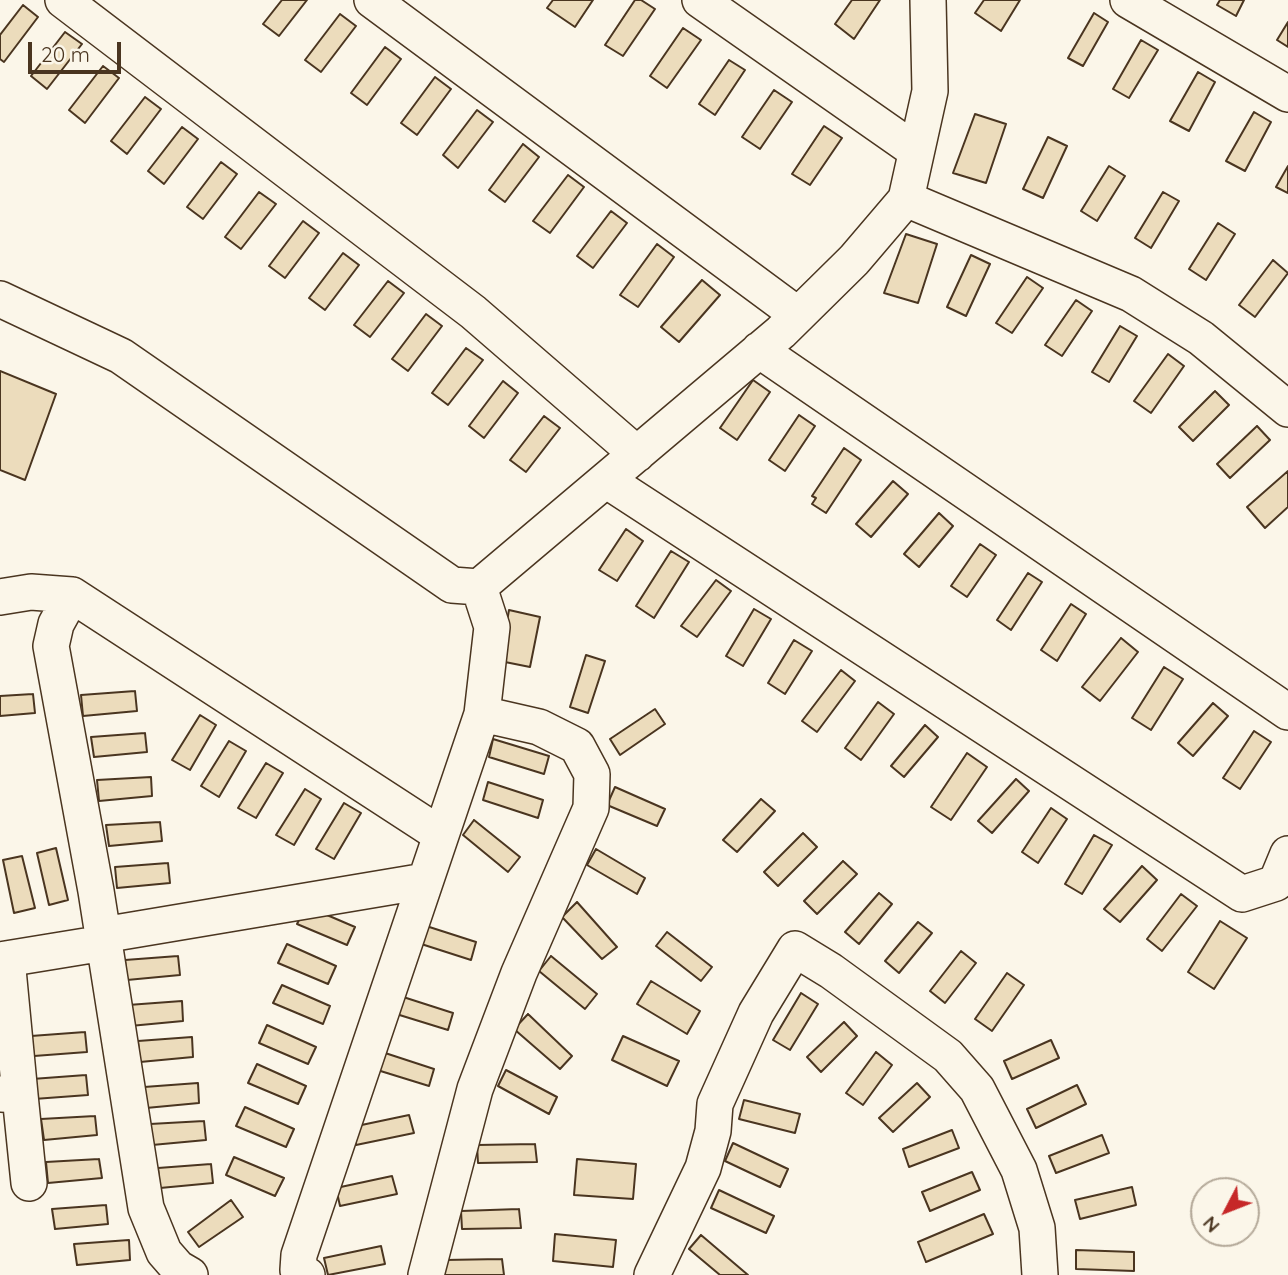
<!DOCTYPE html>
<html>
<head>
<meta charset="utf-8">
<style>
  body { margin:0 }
  #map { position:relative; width:1288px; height:1275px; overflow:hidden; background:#fbf6e9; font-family:Quicksand,sans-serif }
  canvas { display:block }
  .north { position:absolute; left:1190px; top:1177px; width:70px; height:70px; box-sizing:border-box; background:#fbf6e9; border:2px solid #b4a999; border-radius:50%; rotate:228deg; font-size:19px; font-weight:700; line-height:28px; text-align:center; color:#4a3520 }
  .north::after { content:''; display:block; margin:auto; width:24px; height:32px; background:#c62828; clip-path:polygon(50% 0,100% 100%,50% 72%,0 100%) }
  .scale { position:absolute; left:28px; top:42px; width:93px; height:32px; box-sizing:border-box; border:4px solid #4a3520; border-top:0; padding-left:9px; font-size:21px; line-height:24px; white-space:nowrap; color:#4a3520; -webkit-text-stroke:5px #fbf6e9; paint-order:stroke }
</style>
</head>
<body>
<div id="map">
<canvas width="1288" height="1275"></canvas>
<div class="north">N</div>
<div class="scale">20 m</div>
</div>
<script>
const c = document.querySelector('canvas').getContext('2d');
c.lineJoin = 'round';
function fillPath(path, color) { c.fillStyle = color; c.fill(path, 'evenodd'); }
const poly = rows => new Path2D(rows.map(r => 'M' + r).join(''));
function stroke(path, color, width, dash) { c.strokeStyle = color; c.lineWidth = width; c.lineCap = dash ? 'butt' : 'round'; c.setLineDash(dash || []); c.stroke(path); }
const building = poly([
  [282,0,307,0,279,36,263,24,282,0],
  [553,0,593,0,575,27,547,8,553,0],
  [635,0,641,0,655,9,623,56,605,45,635,0],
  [852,0,880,0,854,39,835,24,852,0],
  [984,0,1020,0,1001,31,975,13,984,0],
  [1220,0,1244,0,1236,16,1217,5,1220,0],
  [23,5,38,17,4,62,0,59,0,35,23,5],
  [1094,13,1108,22,1083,66,1068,58,1094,13],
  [340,14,356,26,321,72,305,60,340,14],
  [1288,22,1288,47,1277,40,1288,22],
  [683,28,701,40,667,88,650,76,683,28],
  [65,32,82,44,47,89,31,76,65,32],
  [1141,40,1158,50,1129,98,1113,89,1141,40],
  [385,47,401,59,367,105,351,93,385,47],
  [729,60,745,70,715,115,699,104,729,60],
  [103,66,119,78,85,123,69,110,103,66],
  [1198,72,1215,82,1189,131,1170,121,1198,72],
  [435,77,451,89,417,135,401,123,435,77],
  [774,90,792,102,760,149,742,137,774,90],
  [145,97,161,109,127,154,111,141,145,97],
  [477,110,493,122,458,168,443,155,477,110],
  [1254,112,1271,122,1245,171,1226,161,1254,112],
  [975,114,1006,124,986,183,953,173,975,114],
  [824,126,842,138,810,185,792,174,824,126],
  [182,127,198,139,164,184,148,171,182,127],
  [1048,137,1067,146,1043,198,1023,189,1048,137],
  [523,144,539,157,505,202,489,190,523,144],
  [221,162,237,174,203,219,187,207,221,162],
  [1109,166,1125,176,1097,221,1081,211,1109,166],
  [1288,166,1288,193,1276,187,1288,166],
  [568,175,584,187,550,233,533,221,568,175],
  [259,192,276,204,241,249,225,237,259,192],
  [1163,192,1179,201,1151,248,1135,238,1163,192],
  [611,211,627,223,593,268,577,256,611,211],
  [303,221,319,233,285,278,269,266,303,221],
  [1218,223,1235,234,1206,280,1189,269,1218,223],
  [906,234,937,244,918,303,884,293,906,234],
  [657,244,674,257,638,307,620,295,657,244],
  [343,253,359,265,325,310,309,298,343,253],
  [971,255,990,264,966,316,947,307,971,255],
  [1273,260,1288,273,1255,317,1239,305,1273,260],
  [1027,277,1043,288,1012,333,996,323,1027,277],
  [702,280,720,295,679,342,661,327,702,280],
  [388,281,404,293,370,337,354,325,388,281],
  [1076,300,1092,311,1062,356,1045,345,1076,300],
  [426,314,442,326,408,371,392,359,426,314],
  [1120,326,1137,336,1109,382,1092,372,1120,326],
  [466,348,483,360,448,405,432,393,466,348],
  [1168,354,1184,366,1151,413,1134,401,1168,354],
  [0,371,56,394,25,480,0,470,0,371],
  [753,380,770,392,737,440,720,428,753,380],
  [503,381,518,393,484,438,469,426,503,381],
  [1215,391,1229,405,1193,441,1179,427,1215,391],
  [799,415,815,426,785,471,769,460,799,415],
  [544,416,560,428,526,472,510,460,544,416],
  [1257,426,1270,440,1230,478,1217,464,1257,426],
  [844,448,861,460,826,513,812,504,816,498,812,496,844,448],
  [1288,471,1288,507,1265,528,1247,507,1288,471],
  [893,481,908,494,871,537,856,524,893,481],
  [939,513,953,526,919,567,904,554,939,513],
  [626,529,643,541,617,581,599,570,626,529],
  [980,544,996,555,967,597,951,586,980,544],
  [671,551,689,562,654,618,636,606,671,551],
  [1028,573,1042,582,1011,630,997,620,1028,573],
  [716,580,731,591,697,637,681,626,716,580],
  [1071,604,1086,614,1057,661,1041,650,1071,604],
  [754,609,771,619,743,666,726,656,754,609],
  [509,610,540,617,530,667,500,661,509,610],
  [1121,638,1138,652,1100,701,1082,687,1121,638],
  [794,640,812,651,785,694,768,683,794,640],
  [586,655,605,661,588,713,570,707,586,655],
  [1164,667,1183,679,1151,730,1132,718,1164,667],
  [841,670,855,681,817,732,802,721,841,670],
  [135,691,137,711,83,716,81,695,135,691],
  [33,694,35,713,0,716,0,696,33,694],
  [878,702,894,714,861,760,845,748,878,702],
  [1213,703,1228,716,1193,756,1178,743,1213,703],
  [655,709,665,724,620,755,610,739,655,709],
  [200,715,216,725,190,770,172,760,200,715],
  [925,725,938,737,904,777,891,766,925,725],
  [1254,731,1271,742,1240,789,1223,778,1254,731],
  [145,733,147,752,94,757,91,737,145,733],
  [493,739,549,756,544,774,489,757,493,739],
  [229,741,246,751,219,797,201,786,229,741],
  [967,753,987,767,951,820,931,807,967,753],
  [266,763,283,773,256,818,238,808,266,763],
  [151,777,152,796,99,801,97,780,151,777],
  [1016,779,1029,791,992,833,978,821,1016,779],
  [488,782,543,800,538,818,483,800,488,782],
  [615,787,665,809,657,826,607,805,615,787],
  [305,789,321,799,294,845,276,835,305,789],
  [761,799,775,811,737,852,723,840,761,799],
  [344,803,361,813,334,859,316,849,344,803],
  [1051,808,1067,819,1038,863,1022,852,1051,808],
  [474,820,520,857,508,872,463,835,474,820],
  [160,822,162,841,109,846,106,825,160,822],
  [803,833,817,847,778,886,764,872,803,833],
  [1094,835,1112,845,1082,894,1065,884,1094,835],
  [56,848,68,900,49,905,37,853,56,848],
  [596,849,645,878,637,894,587,865,596,849],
  [22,856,35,908,14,913,3,860,22,856],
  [843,861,857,874,817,914,804,901,843,861],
  [168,863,170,883,117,888,115,867,168,863],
  [1142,866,1157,880,1120,922,1104,909,1142,866],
  [879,893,892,904,859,944,845,932,879,893],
  [1181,894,1197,906,1162,951,1147,939,1181,894],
  [577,902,617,947,602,959,562,917,577,902],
  [306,906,355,927,347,945,297,924,306,906],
  [1220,921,1247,938,1214,989,1188,972,1220,921],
  [918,922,932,933,899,973,885,961,918,922],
  [420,924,476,942,471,960,415,942,420,924],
  [667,932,712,967,701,981,656,946,667,932],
  [287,944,336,966,328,984,278,963,287,944],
  [961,951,976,963,945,1003,930,991,961,951],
  [178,956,180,975,127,980,125,960,178,956],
  [551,956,597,994,585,1009,539,971,551,956],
  [1007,973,1024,985,992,1031,975,1019,1007,973],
  [651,981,700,1011,687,1034,637,1004,651,981],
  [282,985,330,1006,323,1024,273,1003,282,985],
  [801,993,818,1004,790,1050,773,1040,801,993],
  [397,995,453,1013,448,1030,393,1013,397,995],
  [182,1001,183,1021,130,1026,128,1005,182,1001],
  [528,1014,572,1056,560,1069,514,1029,528,1014],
  [844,1022,857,1036,821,1072,807,1057,844,1022],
  [267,1025,316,1047,308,1064,259,1043,267,1025],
  [85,1032,87,1052,34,1056,31,1036,85,1032],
  [623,1036,679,1061,667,1086,612,1060,623,1036],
  [192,1037,193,1057,140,1062,138,1041,192,1037],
  [1051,1040,1059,1058,1012,1079,1004,1061,1051,1040],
  [379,1051,434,1069,429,1086,374,1069,379,1051],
  [876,1052,892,1065,863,1105,846,1093,876,1052],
  [257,1064,306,1086,298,1104,248,1083,257,1064],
  [506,1070,557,1097,549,1114,498,1086,506,1070],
  [86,1075,88,1095,34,1099,32,1079,86,1075],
  [198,1083,199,1103,146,1108,144,1087,198,1083],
  [917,1083,930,1097,893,1132,879,1118,917,1083],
  [1077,1085,1086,1104,1036,1128,1027,1109,1077,1085],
  [744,1100,800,1114,795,1133,739,1119,744,1100],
  [245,1107,294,1129,286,1147,236,1126,245,1107],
  [409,1115,414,1133,356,1145,352,1127,409,1115],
  [95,1116,97,1135,44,1140,41,1119,95,1116],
  [204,1121,206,1140,152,1145,150,1124,204,1121],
  [952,1130,959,1148,909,1167,903,1149,952,1130],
  [1102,1135,1109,1153,1056,1173,1049,1156,1102,1135],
  [733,1143,788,1169,780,1187,725,1161,733,1143],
  [535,1144,537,1162,478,1163,477,1145,535,1144],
  [234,1157,284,1178,275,1196,226,1175,234,1157],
  [99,1159,102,1178,48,1183,46,1162,99,1159],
  [577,1159,636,1164,633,1199,574,1195,577,1159],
  [211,1164,213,1183,160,1188,158,1168,211,1164],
  [972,1172,980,1190,930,1211,922,1192,972,1172],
  [392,1176,397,1194,340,1206,336,1188,392,1176],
  [1132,1187,1136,1205,1080,1219,1075,1200,1132,1187],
  [719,1190,774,1216,766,1233,711,1208,719,1190],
  [231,1200,243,1217,199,1247,188,1232,231,1200],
  [106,1205,108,1224,55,1229,52,1209,106,1205],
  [519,1209,521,1228,462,1229,461,1211,519,1209],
  [984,1214,993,1234,926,1262,918,1242,984,1214],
  [555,1234,616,1240,613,1267,553,1261,555,1234],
  [701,1235,748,1275,720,1275,689,1249,701,1235],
  [129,1240,130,1260,77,1265,74,1244,129,1240],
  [381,1246,385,1264,328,1275,324,1258,381,1246],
  [1076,1250,1134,1252,1134,1271,1076,1269,1076,1250],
  [502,1259,504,1275,445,1275,444,1260,502,1259]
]);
const minor = poly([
  [63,0,473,312,637,454],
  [372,0,798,315],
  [700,0,916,151],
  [1128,0,1288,94],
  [906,199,1131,294,1201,338,1288,409],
  [0,299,121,356,452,585,479,587,781,332,854,260,906,199,930,91,928,0],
  [759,350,1288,712],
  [606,480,1242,894,1276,883,1288,854],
  [72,595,441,835],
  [0,597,31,592,72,595,56,624,51,646,96,891,146,1208,164,1252,178,1268,190,1275],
  [103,935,425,881],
  [0,960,104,943],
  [0,1094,20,1095,7,959],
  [20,1095,29,1183],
  [307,1275,298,1270,299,1255,482,714,492,627,479,587],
  [426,1275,475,1089,519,973,591,808,592,774,577,746,539,727,482,714],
  [652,1275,703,1168,713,1131,715,1104,756,1013,795,949,831,971,948,1056,977,1089,1019,1170,1037,1228,1040,1275]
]);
fillPath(building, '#ecdcbc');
stroke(building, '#4a3520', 2);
stroke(minor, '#4a3520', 38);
stroke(minor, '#fbf6e9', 35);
</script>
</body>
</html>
